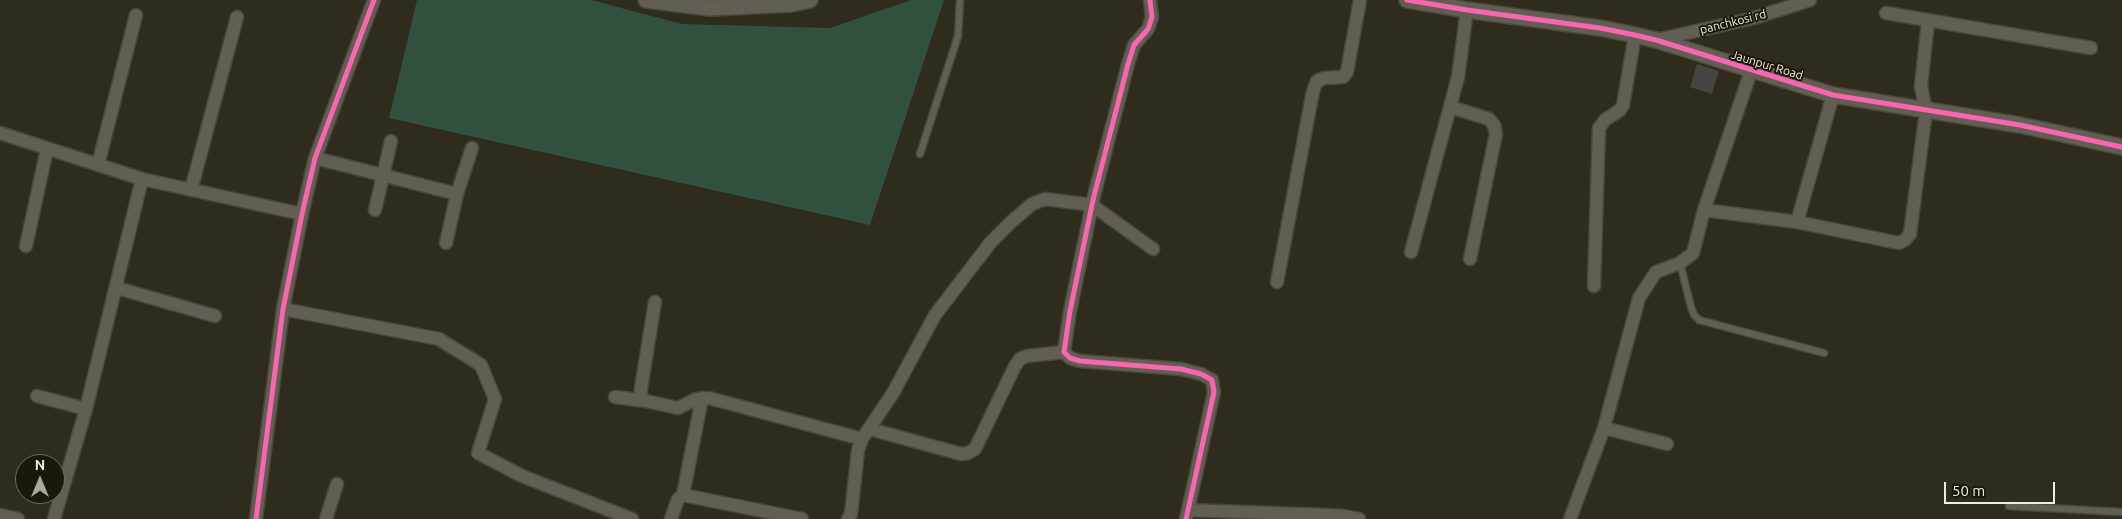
<!DOCTYPE html>
<html>
<head>
<meta charset="utf-8">
<style>
  body { margin:0 }
  #map { position:relative; width:2122px; height:519px; overflow:hidden; background:#2f2b1d; font-family:Ubuntu,sans-serif }
  canvas { display:block }
  .north { position:absolute; left:15px; top:454px; width:50px; height:50px; box-sizing:border-box; background:#1b170c; border:1px solid #716d60; border-radius:50%; rotate:0deg; font-size:14px; font-weight:700; line-height:20px; text-align:center; color:#f1eddd }
  .north::after { content:''; display:block; margin:auto; width:18px; height:22px; background:#ada99a; clip-path:polygon(50% 0,100% 100%,50% 72%,0 100%) }
  .scale { position:absolute; left:1944px; top:482px; width:111px; height:22px; box-sizing:border-box; border:2px solid #f1eddd; border-top:0; padding-left:6px; font-size:15px; line-height:18px; white-space:nowrap; color:#f1eddd; -webkit-text-stroke:4px #1b170c; paint-order:stroke }
</style>
</head>
<body>
<div id="map">
<canvas width="2122" height="519"></canvas>
<div class="north">N</div>
<div class="scale">50 m</div>
</div>
<script>
const c = document.querySelector('canvas').getContext('2d');
c.lineJoin = 'round';
function fillPath(path, color) { c.fillStyle = color; c.fill(path, 'evenodd'); }
const poly = rows => new Path2D(rows.map(r => 'M' + r).join(''));
function stroke(path, color, width, dash) { c.strokeStyle = color; c.lineWidth = width; c.lineCap = dash ? 'butt' : 'round'; c.setLineDash(dash || []); c.stroke(path); }
function drawText(font, color, halo, rows, align = 'center') {
  c.font = font + ' Ubuntu,sans-serif'; c.lineWidth = 4; c.setLineDash([]); c.textBaseline = 'middle'; c.strokeStyle = halo; c.fillStyle = color; for (const [text, x, y, turn = 0] of rows) {
    c.save(); c.translate(x, y); c.rotate((+turn || 0) * Math.PI / 180); c.textAlign = isNaN(turn) ? turn : align; if (halo) c.strokeText(text, 0, 0); c.fillText(text, 0, 0); c.restore();
  }
}
const green = poly([
  [417,0,591,0,682,24,830,28,911,0,944,0,870,225,389,118]
]);
const building = poly([
  [1697,64,1719,71,1712,94,1690,87]
]);
const service = poly([
  [920,154,958,36,960,0],
  [1680,263,1691,307,1694,315,1699,320,1824,353],
  [2009,506,2122,512]
]);
const minor = poly([
  [1150,0,1152,17,1148,29,1134,45,1128,64,1093,200,1070,311,1064,352,1070,358,1080,361,1181,369,1201,374,1212,380,1214,392,1186,519],
  [1886,13,2091,48],
  [1656,40,1754,18,1810,0],
  [1450,107,1489,119,1494,125,1496,134,1470,259],
  [0,133,142,179,302,214],
  [315,158,457,194],
  [98,165,136,15],
  [191,190,237,17],
  [375,210,391,141],
  [1704,210,1797,222,1899,243,1905,240,1910,234,1926,111,1921,86,1928,21],
  [1797,222,1833,95],
  [446,243,457,194,472,148],
  [26,246,47,149],
  [1411,252,1458,77,1467,10],
  [1277,282,1313,91,1317,81,1324,78,1343,77,1347,72,1360,0],
  [1594,286,1599,128,1605,120,1620,110,1623,105,1635,35],
  [117,288,215,316],
  [655,302,641,388,641,397,646,401,678,408,696,399,709,398,862,439],
  [283,309,439,339,481,365,495,399,478,453,522,476,632,519],
  [37,396,86,409],
  [615,397,646,401],
  [1604,428,1667,444],
  [870,429,961,454,968,453,975,449,1015,366,1020,359,1027,356,1064,352],
  [683,495,702,398],
  [1188,510,1325,515,1343,516,1343,519],
  [0,515,18,519],
  [1343,516,1359,519],
  [54,519,86,409,142,179],
  [256,519,283,309,302,214,315,158,374,0],
  [326,519,337,484],
  [671,519,678,499,683,495,802,519],
  [848,519,851,514,858,450,862,439,893,393,935,315,991,242,1011,222,1032,204,1045,199,1092,205,1153,249],
  [1570,519,1604,428,1639,298,1656,272,1680,263,1693,253,1704,210,1751,71]
]);
const tertiary = poly([
  [646,0,710,8,792,4,810,0],
  [1407,0,1467,10,1600,28,1635,35,1656,40,1833,95,2020,125,2122,147]
]);
const cycleway = poly([
  [1150,0,1152,17,1148,29,1134,45,1128,64,1093,200,1070,311,1064,352,1070,358,1080,361,1181,369,1201,374,1212,380,1214,392,1186,519],
  [1407,0,1467,10,1600,28,1635,35,1656,40,1833,95,2020,125,2122,147],
  [256,519,283,309,302,214,315,158,374,0]
]);
const streetNames = [
  ["panchkosi rd",1733,22,-14],
  ["Jaunpur Road",1767,65,17]
];
fillPath(green, '#32503e');
fillPath(building, '#474341');
stroke(service, '#4a473b', 9);
stroke(minor, '#4a473b', 15);
stroke(tertiary, '#4a473b', 18);
stroke(service, '#625e53', 6);
stroke(minor, '#625e53', 12);
stroke(tertiary, '#625e53', 15);
stroke(cycleway, '#f766af', 5);
drawText('12px', '#f1eddd', '#1b170c', streetNames);
</script>
</body>
</html>
